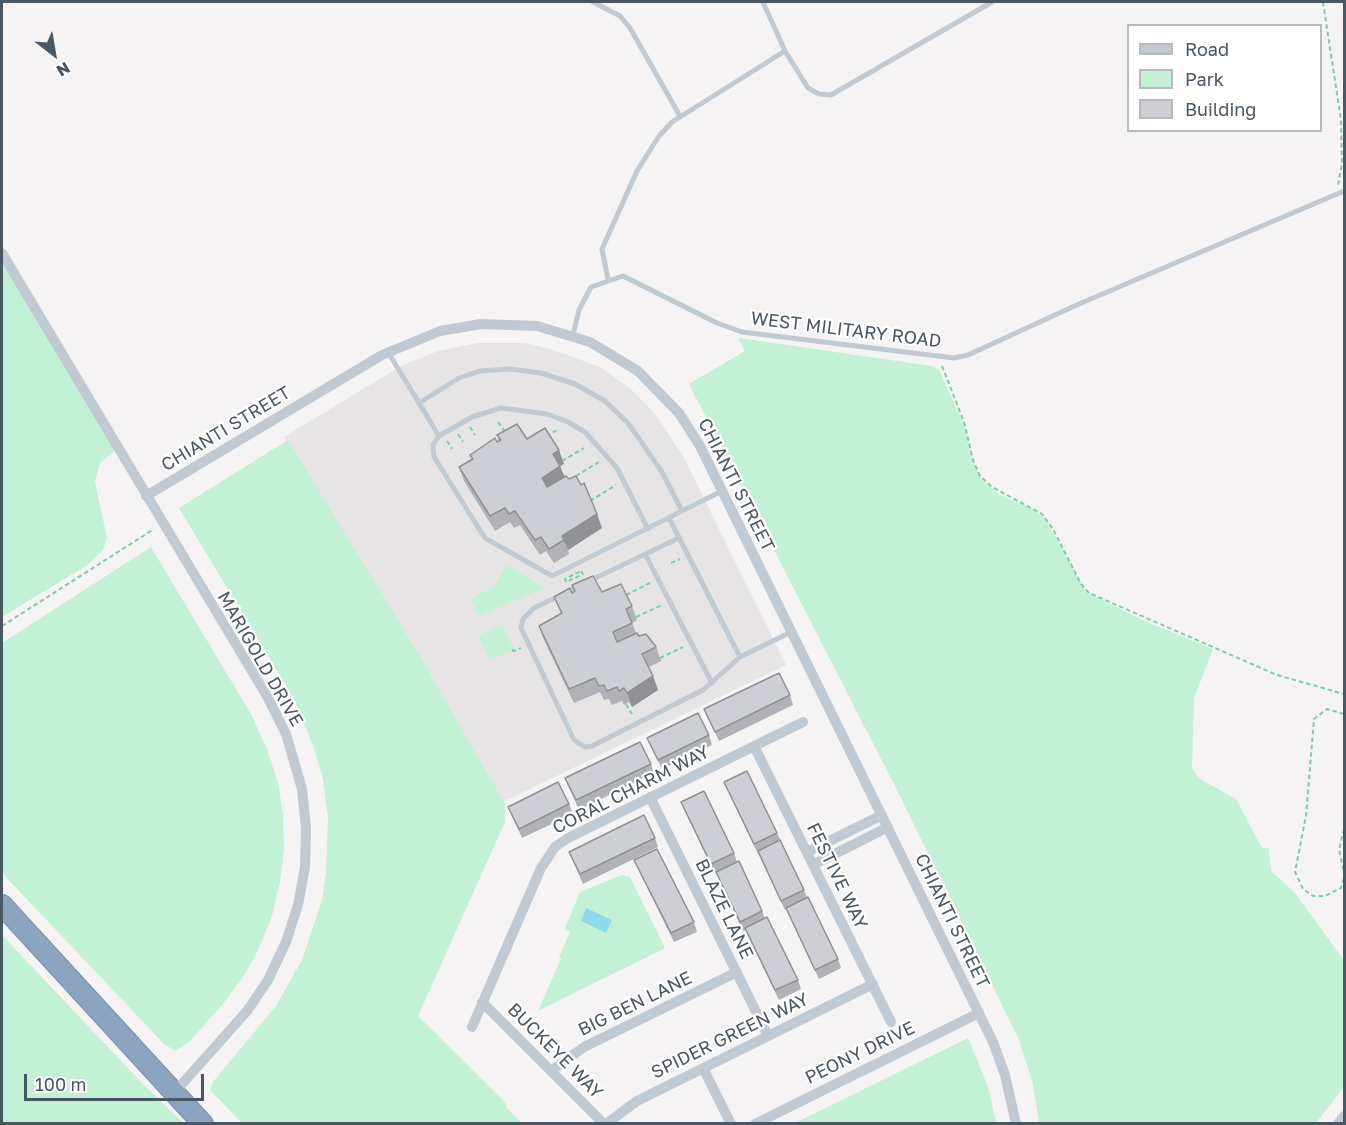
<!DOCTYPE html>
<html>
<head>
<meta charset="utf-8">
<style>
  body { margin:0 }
  #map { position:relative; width:1346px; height:1125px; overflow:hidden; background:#f5f3f3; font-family:"Golos Text",sans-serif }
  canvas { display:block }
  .frame { position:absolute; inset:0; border:3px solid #4a5661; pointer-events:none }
  .legend { position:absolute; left:1127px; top:24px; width:195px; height:108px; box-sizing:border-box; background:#fff; border:2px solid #b7bbc0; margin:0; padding:8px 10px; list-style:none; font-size:18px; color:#4a5661 }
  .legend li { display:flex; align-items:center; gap:12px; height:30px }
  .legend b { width:30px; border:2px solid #b7bbc0 }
  .north { position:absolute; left:24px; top:24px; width:60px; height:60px; -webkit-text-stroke:4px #fff; paint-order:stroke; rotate:149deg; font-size:16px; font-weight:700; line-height:24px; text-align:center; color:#4a5661 }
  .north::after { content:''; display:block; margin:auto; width:21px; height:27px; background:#4a5661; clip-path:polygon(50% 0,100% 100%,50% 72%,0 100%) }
  .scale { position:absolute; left:24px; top:1074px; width:180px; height:27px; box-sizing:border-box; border:3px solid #4a5661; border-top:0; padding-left:8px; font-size:18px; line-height:21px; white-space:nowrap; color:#4a5661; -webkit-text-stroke:4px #fff; paint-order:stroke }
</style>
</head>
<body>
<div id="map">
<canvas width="1346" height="1125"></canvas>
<div class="frame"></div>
<ul class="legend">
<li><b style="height:8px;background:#c1cad2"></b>Road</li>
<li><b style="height:16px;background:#c3f1d5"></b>Park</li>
<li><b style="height:16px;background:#cdcfd5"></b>Building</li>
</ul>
<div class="north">N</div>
<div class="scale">100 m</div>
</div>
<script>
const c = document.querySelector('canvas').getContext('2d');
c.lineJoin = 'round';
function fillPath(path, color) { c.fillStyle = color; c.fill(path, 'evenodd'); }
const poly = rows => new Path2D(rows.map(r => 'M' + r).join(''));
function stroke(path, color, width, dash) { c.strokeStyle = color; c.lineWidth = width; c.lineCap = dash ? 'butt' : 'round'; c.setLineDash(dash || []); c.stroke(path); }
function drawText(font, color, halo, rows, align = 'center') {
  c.font = font + ' "Golos Text",sans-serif'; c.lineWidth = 4.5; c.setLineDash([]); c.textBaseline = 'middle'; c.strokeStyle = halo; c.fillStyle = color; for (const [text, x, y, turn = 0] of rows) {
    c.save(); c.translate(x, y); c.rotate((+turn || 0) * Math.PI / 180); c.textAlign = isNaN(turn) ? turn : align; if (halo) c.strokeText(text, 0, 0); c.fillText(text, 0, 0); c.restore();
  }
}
const education = poly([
  [477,343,525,343,557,351,602,368,633,391,656,415,683,456,786,665,503,802,420,656,284,437,401,366,438,351]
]);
const green = poly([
  [2,260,115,451,100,463,95,482,107,538,103,550,89,564,2,617],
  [738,338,932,366,939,370,964,425,973,462,981,479,1000,495,1033,509,1046,520,1086,592,1147,622,1213,649,1194,698,1192,768,1200,779,1236,799,1262,848,1269,848,1271,871,1294,892,1344,960,1344,1087,1316,1123,1039,1123,1033,1084,1019,1040,898,792,689,384,745,351],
  [288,440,420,656,505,804,505,822,418,1016,505,1102,506,1107,522,1123,242,1123,210,1090,213,1082,276,1006,302,960,322,900,326,873,328,818,323,779,313,745,294,699,179,508],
  [151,547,251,714,267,749,278,782,283,815,284,848,280,882,272,916,259,948,244,976,222,1005,189,1042,175,1051,164,1044,2,873,2,643],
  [507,565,544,588,480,616,470,599,494,587],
  [502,625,514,649,490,660,478,636],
  [622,875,630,877,665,948,538,1011,561,959,559,957,570,932,565,929,580,892],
  [2,935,141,1082,183,1123,2,1123],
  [968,1038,989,1089,996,1123,795,1123]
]);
const water = poly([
  [586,908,612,920,606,933,581,921]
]);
const path = poly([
  [1323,2,1341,120,1342,163,1338,186],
  [942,366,964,422,973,460,980,476,992,487,1042,514,1053,529,1081,584,1089,593,1277,675,1344,694],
  [498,422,505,432],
  [470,427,475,435],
  [458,434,463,442],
  [546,436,557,430],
  [447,441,452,449],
  [562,461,584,448],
  [576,476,599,462],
  [590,501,616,485],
  [671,563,680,559],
  [581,571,583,574,566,582,565,579,581,571],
  [626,595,650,583],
  [636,617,662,605],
  [2,626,154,529],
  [512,650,514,651,521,648],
  [660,658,683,647],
  [626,704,633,716],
  [1344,714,1327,709,1314,719,1306,816,1295,872,1303,889,1313,896,1325,896,1341,888,1344,878],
  [1344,829,1339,850,1344,872]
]);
const lane = poly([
  [593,2,620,16,630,28,680,116],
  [763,2,785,51],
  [608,279,602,249,637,171,659,136,672,122,785,51,808,88,819,94,831,95,992,2],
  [573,335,579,310,591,287,623,276,717,323,742,332,954,358,968,355,1079,304,1344,191],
  [388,352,439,436,433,445,434,457,485,538,552,576,722,491],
  [419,403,459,378,480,371,510,369,541,373,575,384,605,401,628,423,662,472,682,511],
  [439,436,472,417,501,408,547,414,568,422,585,432,617,468,648,529],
  [645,554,712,683],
  [589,581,679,538],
  [578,587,534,608,523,619,521,628,574,740,585,747,592,746,703,690,740,657,669,518],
  [740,657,791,632]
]);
const street = poly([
  [2,253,268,698,286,734,302,789,306,828,305,867,298,905,286,942,268,980,247,1011,174,1093],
  [146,496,382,355,440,331,481,324,537,326,590,342,638,371,679,413,700,446,993,1042,1005,1075,1016,1124],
  [754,746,891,1022],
  [650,797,768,1036],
  [807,852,882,815],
  [813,865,888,827],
  [482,1002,604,1124],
  [472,1027,541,868,555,847,568,838,803,722],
  [703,1068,731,1124],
  [551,1071,584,1047,737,972],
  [606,1124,637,1101,873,984],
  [755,1124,979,1013],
  [1338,1124,1344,1116]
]);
const highway = poly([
  [2,905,203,1124]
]);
const wall = poly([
  [497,435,527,439,564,464,560,466,564,477,602,528,568,550,569,554,554,563,546,551,540,555,520,525,514,528,510,522,495,531,464,481,459,467,472,460,470,455,499,441],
  [572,585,602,592,632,606,637,620,632,623,636,633,639,636,656,647,661,661,649,667,658,690,632,707,629,702,624,705,622,701,612,705,609,699,604,700,600,692,574,703,544,640,539,626,561,614,554,597,574,591],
  [790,695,793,705,719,741,704,709],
  [709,735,712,745,662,769,651,747,647,738],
  [651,764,654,773,579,810,565,778],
  [724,782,777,833,807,897,838,959,841,968,819,979,786,909,785,910,758,853,758,854,728,791],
  [681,802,734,853,737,862,762,911,765,919,798,980,801,989,779,1000,749,938,746,930,743,931,716,872,714,873,685,811],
  [569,804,573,814,522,838,508,807],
  [655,838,658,847,583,884,569,852],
  [634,860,694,922,697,932,674,942,638,869]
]);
const shadedWall = poly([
  [559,450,564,464,560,466,566,480,547,492,542,478,553,454],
  [597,514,602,528,568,550,562,536],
  [653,676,658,690,632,707,627,693]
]);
const building = poly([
  [517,424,527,439,545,428,559,450,553,454,560,466,542,478,547,487,566,476,569,479,576,476,581,485,584,483,597,514,562,536,564,540,549,549,541,537,535,540,515,511,509,514,505,508,490,516,459,467,473,459,470,455,495,438,497,442,501,440,497,435,517,424],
  [593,576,602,592,621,584,632,606,626,609,632,623,613,632,617,642,637,633,639,636,646,634,656,647,642,654,653,676,627,693,624,688,619,691,617,687,607,691,604,685,599,686,595,678,569,689,539,626,562,613,554,597,570,588,572,593,575,591,572,585,593,576],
  [779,673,790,695,715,732,704,709,779,673],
  [698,713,709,735,658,760,647,738,698,713],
  [640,742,651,764,576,800,565,778,640,742],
  [747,771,777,833,754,844,724,782,747,771],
  [558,782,569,804,519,829,508,807,558,782],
  [704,791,734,853,711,864,681,802,704,791],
  [644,815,655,838,580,874,569,852,644,815],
  [780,840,804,890,781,901,758,851,780,840],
  [657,849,694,922,671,933,634,860,657,849],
  [739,861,762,911,740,922,716,872,739,861],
  [808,897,838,959,815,970,786,908,808,897],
  [767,917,798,980,775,990,745,928,767,917]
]);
const streetNames = [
  ["WEST MILITARY ROAD",846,330,7],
  ["CHIANTI STREET",226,429,-31],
  ["CHIANTI STREET",736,485,63],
  ["MARIGOLD DRIVE",260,659,60],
  ["CORAL CHARM WAY",631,790,-27],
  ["FESTIVE WAY",837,876,64],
  ["BLAZE LANE",724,909,64],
  ["CHIANTI STREET",952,921,64],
  ["BIG BEN LANE",635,1004,-26],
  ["SPIDER GREEN WAY",730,1036,-26],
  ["BUCKEYE WAY",555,1051,45],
  ["PEONY DRIVE",860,1053,-26]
];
fillPath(education, '#e6e4e5');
fillPath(green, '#c3f1d5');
fillPath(water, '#90daee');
stroke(highway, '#7690ad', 22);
stroke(path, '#7ad0a6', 2, [4.5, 3]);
stroke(lane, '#c1cad2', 5);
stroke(street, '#c1cad2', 10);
stroke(highway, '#8ba5c1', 20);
fillPath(wall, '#b0b2b7');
fillPath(shadedWall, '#909195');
fillPath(building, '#cdcfd5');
stroke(building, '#909195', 1.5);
drawText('18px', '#4a5661', '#fff', streetNames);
</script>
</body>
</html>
